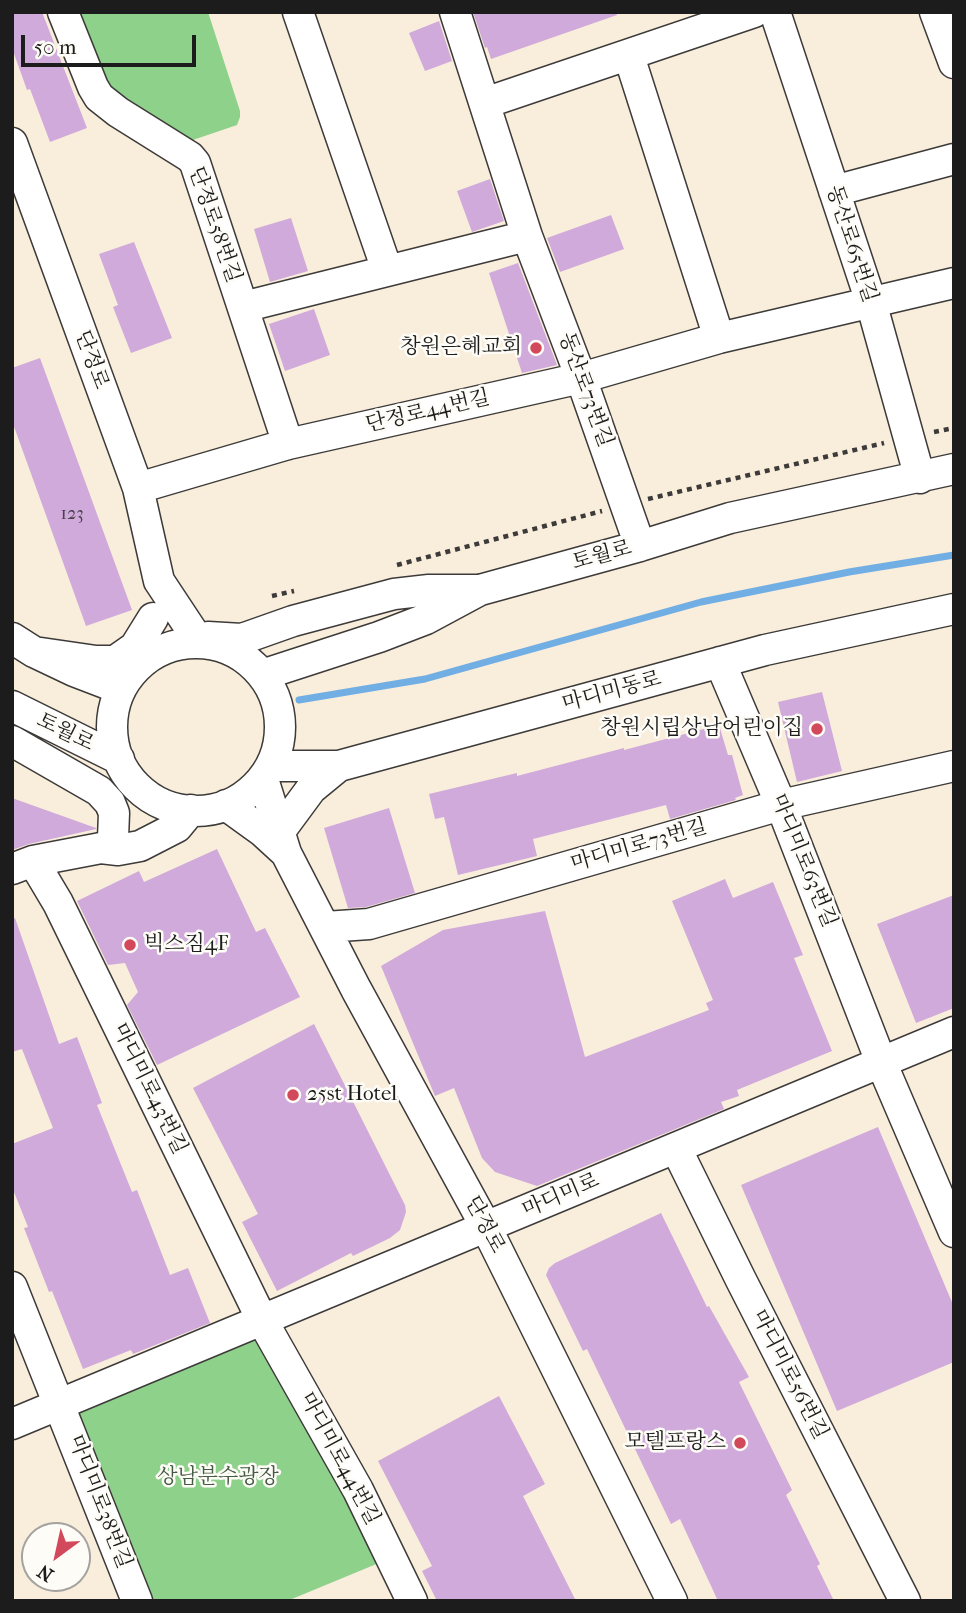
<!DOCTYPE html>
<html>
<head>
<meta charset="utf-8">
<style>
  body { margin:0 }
  #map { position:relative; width:966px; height:1613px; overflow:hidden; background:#f9eddc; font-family:"IM FELL French Canon",serif }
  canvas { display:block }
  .frame { position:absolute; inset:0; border:14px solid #1c1c1c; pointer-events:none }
  .north { position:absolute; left:21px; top:1522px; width:70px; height:70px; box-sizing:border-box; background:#fdfcf7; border:2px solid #a3a29f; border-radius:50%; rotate:213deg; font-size:19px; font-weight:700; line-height:28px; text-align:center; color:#1c1c1c }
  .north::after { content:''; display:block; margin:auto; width:24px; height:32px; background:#d1495b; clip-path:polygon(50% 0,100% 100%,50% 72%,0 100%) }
  .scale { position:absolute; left:21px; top:35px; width:175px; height:32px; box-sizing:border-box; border:4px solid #1c1c1c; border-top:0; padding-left:9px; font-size:21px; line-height:24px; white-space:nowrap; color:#1c1c1c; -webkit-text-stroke:5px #fdfcf7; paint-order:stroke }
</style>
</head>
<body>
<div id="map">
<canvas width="966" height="1613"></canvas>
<div class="frame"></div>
<div class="north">N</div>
<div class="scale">50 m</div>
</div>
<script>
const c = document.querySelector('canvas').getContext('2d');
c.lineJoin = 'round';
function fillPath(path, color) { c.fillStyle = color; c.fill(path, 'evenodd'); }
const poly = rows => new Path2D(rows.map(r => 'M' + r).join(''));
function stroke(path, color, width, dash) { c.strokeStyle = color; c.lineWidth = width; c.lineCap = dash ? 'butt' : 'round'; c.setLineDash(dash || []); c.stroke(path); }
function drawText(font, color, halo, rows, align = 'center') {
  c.font = font + ' "IM FELL French Canon","Noto Serif KR",serif'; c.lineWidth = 5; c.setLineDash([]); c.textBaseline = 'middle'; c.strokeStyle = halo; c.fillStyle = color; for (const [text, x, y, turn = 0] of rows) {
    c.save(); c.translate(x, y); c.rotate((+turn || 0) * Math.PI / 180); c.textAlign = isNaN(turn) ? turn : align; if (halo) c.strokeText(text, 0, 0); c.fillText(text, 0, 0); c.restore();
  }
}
const green = poly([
  [71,12,208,12,240,111,240,117,237,125,184,143,114,104],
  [262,1320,391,1558,287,1601,137,1601,60,1404]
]);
const stream = poly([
  [299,700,425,679,701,602,849,572,954,555]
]);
const building = poly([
  [12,12,42,12,87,128,50,142,30,89,27,90,12,48],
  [473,12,616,12,617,15,491,59,487,47,485,48],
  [439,21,452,61,425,71,409,33],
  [490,179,504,221,472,232,457,191],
  [611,215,624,249,560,272,547,238],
  [291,218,308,271,270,282,254,229],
  [134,242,172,338,131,353,113,307,118,305,99,254],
  [518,263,557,365,522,373,489,273],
  [314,309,330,355,285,371,269,324],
  [40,358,132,610,86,626,12,421,12,368],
  [822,692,842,771,797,782,778,702],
  [719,725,728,755,732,755,743,795,735,798,736,800,670,819,666,805,533,839,537,856,458,875,444,817,435,819,429,794,517,773,517,776,624,748,624,750],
  [12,798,96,828,96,829,29,844,12,850],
  [389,808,415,893,366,907,348,908,324,828],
  [217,849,256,932,265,928,300,997,157,1065,127,1005,138,992,125,963,108,965,77,901,139,871,144,882],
  [725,879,733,898,773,882,803,955,794,958,832,1051,737,1090,739,1096,721,1102,724,1109,537,1186,495,1172,482,1158,454,1088,435,1096,381,966,443,930,545,911,585,1057,709,1010,706,1003,713,1000,672,901],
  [954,895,954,1008,916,1023,877,924],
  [15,918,59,1044,77,1037,102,1103,97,1105,132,1192,137,1190,170,1275,188,1268,210,1323,133,1354,131,1350,83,1369,52,1291,49,1292,24,1228,28,1227,12,1187,12,1144,53,1128,22,1049,12,1052,12,919],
  [314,1024,405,1205,406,1212,400,1230,390,1238,353,1256,351,1253,277,1291,242,1222,258,1214,193,1088],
  [878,1127,954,1307,954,1362,837,1411,741,1185],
  [661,1213,707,1307,709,1306,749,1377,739,1382,792,1490,786,1495,820,1564,817,1566,834,1601,718,1601,680,1519,671,1524,587,1349,583,1351,546,1275,549,1268,555,1263],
  [499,1396,545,1484,523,1496,576,1601,437,1601,422,1571,432,1566,378,1461]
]);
const path = poly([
  [934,432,954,428],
  [648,499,884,443],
  [397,565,602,511],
  [272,596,294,591]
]);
const minor = poly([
  [63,12,93,87,99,97,118,112,190,157,195,163,288,444],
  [298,12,387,270],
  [455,12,527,236,581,378,640,546],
  [775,12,871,302,920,478],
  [935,12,954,63],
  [629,56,719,338],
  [485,103,754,12],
  [12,143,138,488,159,581,200,643],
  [834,191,954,159],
  [243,307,527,236],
  [138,488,288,444,581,378,719,338,954,283],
  [208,637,242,639,293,621,394,594,429,590,477,590],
  [12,638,34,652,74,671,121,689],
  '112 727a84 84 0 1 1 168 0a84 84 0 1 1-168 0Z',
  [34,652,96,661,115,661,135,647,153,618],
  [720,662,781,805,881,1062,954,1232],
  [262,675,379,637,426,619,480,590,640,546,730,518,954,469],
  [12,706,119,759],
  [12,741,99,791,110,803,114,813,113,838],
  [271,766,339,766,765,650,954,609],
  [263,779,286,853,356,989,486,1227,672,1601],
  [226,805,262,831,286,853],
  [280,831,311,789,339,766],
  [33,861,58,903,262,1320,358,1490,412,1601],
  [12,869,33,861,101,848,118,850,140,846,177,827,191,810],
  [325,927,369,924,781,805,954,766],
  [676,1148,741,1280,905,1601],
  [12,1287,137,1601],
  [12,1424,954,1032]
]);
const markers = [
  [536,348,7,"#d1495b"],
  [817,729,7,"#d1495b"],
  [130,945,7,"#d1495b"],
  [293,1095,7,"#d1495b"],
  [740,1443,7,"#d1495b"]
];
const numberNames = [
  ["123",72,515]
];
const streetNames = [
  ["단정로58번길",214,225,71],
  ["동산로65번길",851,244,72],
  ["단정로",91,360,70],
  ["동산로73번길",585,390,70],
  ["단정로44번길",428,412,-13],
  ["토월로",602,556,-15],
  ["마디미동로",612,692,-15],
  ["토월로",65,733,26],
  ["마디미로73번길",639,846,-16],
  ["마디미로63번길",803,861,68],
  ["마디미로43번길",149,1089,64],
  ["마디미로",561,1196,-23],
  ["단정로",484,1225,62],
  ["마디미로56번길",789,1375,63],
  ["마디미로44번길",339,1459,62],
  ["마디미로38번길",99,1502,69]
];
const poiNames = [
  ["창원은혜교회",522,348],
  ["창원시립상남어린이집",803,729],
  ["빅스짐4F",144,945,"left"],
  ["25st Hotel",307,1095,"left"],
  ["모텔프랑스",726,1443]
];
const parkNames = [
  ["상남분수광장",218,1478]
];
fillPath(green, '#8dd18b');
stroke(stream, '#71aee3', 7);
fillPath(building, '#d0aada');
stroke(minor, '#3d3b39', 33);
stroke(path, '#3d3b39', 4.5, [5, 5]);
stroke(minor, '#fff', 30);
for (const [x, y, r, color] of markers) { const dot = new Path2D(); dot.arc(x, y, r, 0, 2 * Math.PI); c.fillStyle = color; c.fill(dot); stroke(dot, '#fdfcf7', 2.5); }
drawText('18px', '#49404c', null, numberNames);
drawText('21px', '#1c1c1c', '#fdfcf7', streetNames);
drawText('21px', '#1c1c1c', '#fdfcf7', poiNames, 'right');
drawText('21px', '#445b43', '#fdfcf7', parkNames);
</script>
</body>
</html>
